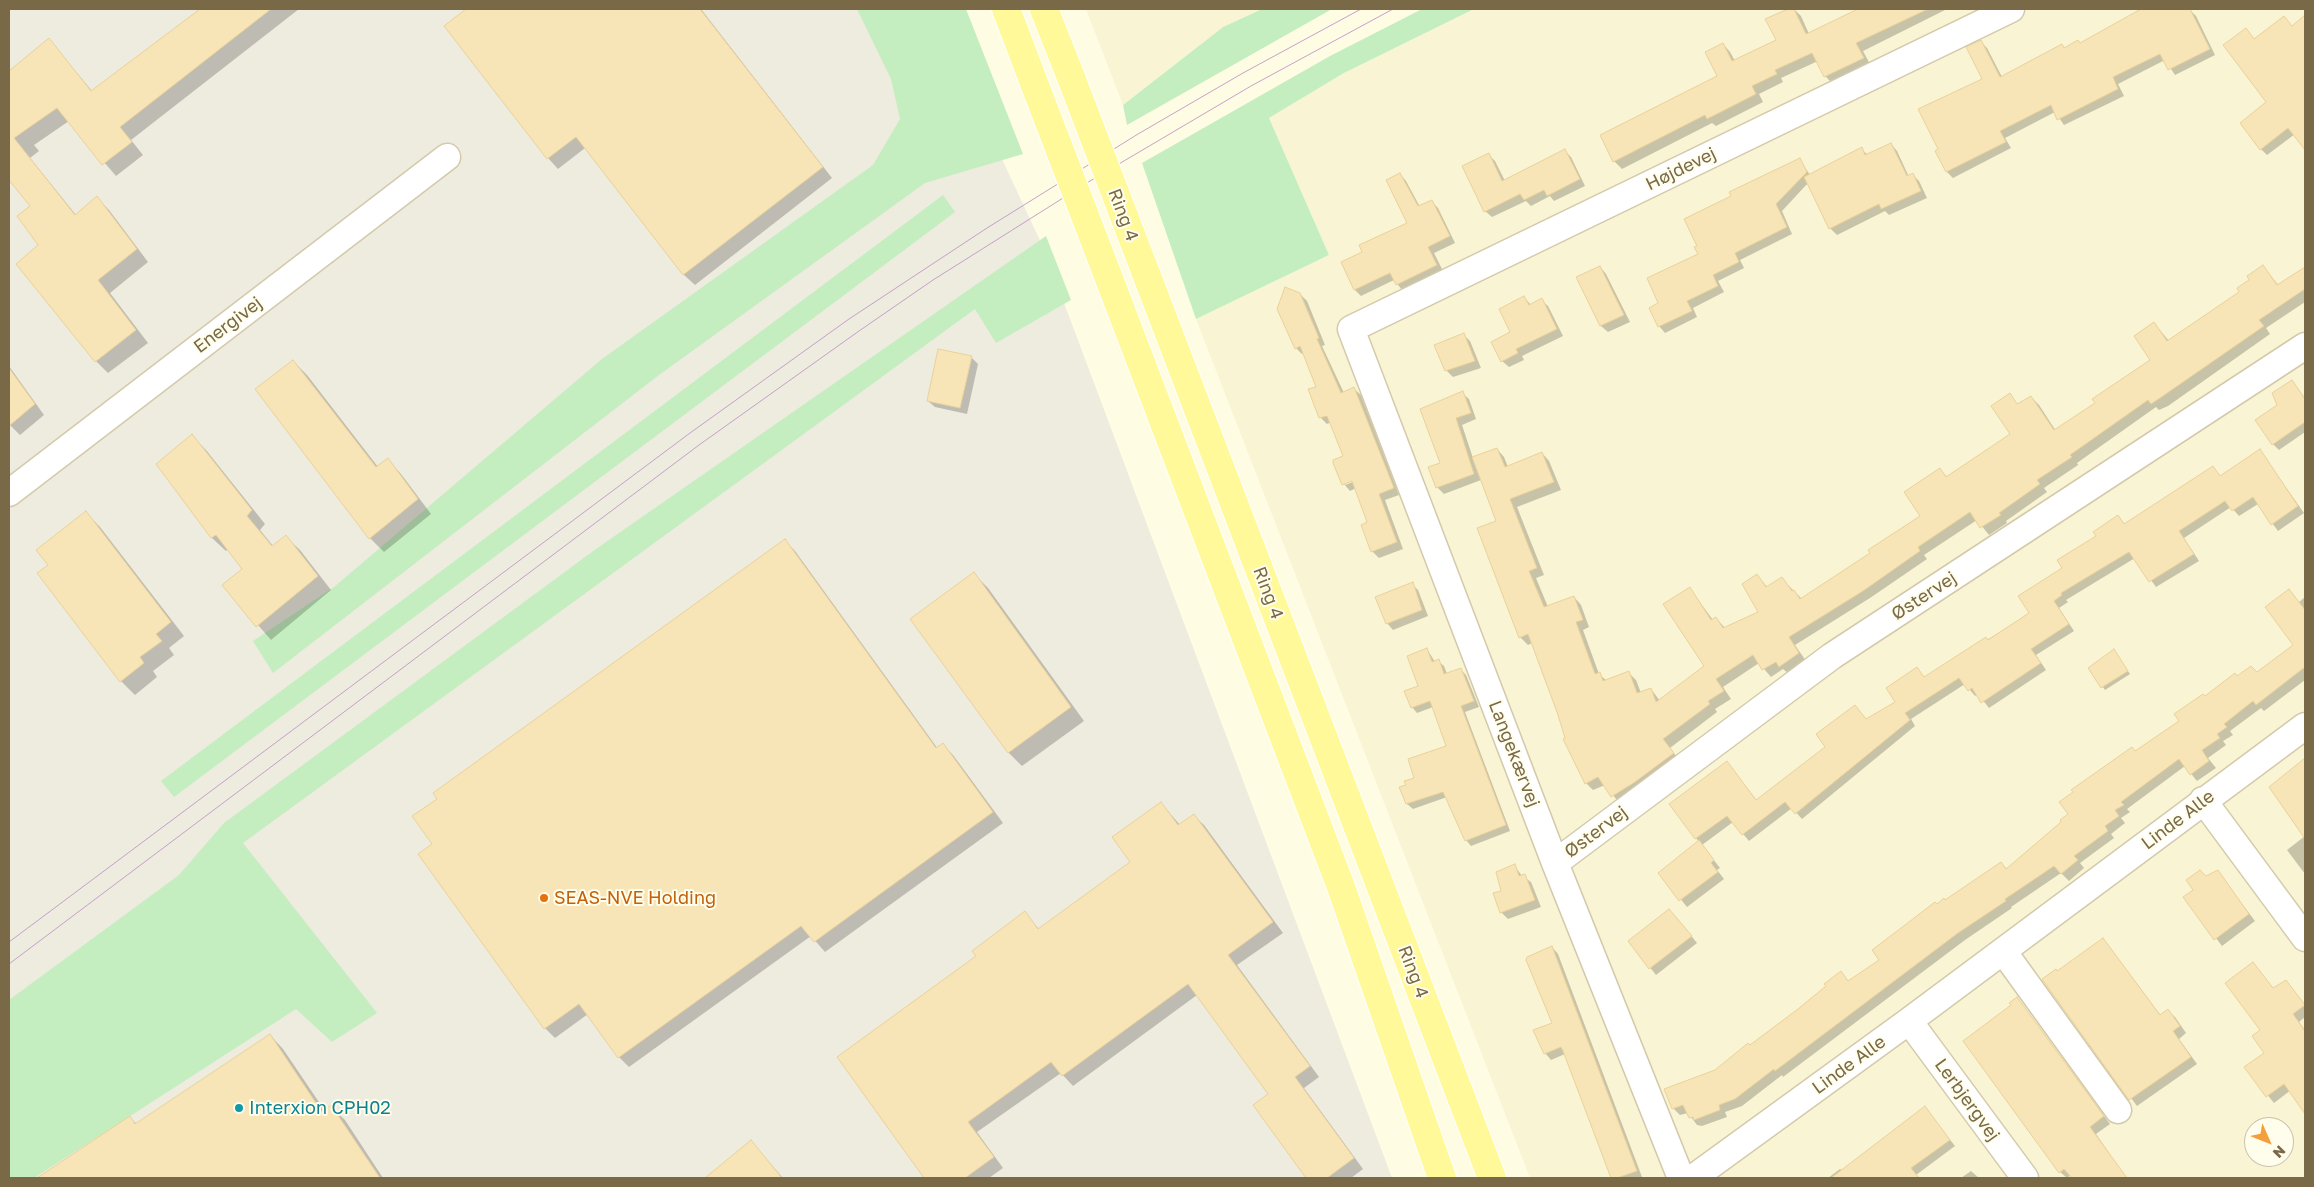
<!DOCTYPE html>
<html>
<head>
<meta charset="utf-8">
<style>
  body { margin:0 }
  #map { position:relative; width:2314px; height:1187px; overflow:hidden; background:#fffce4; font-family:"Golos Text",sans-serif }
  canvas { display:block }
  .frame { position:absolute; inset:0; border:10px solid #7a6946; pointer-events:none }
  .north { position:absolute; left:2244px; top:1117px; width:50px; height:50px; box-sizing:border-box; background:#fffdec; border:1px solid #cac2aa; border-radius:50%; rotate:134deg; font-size:14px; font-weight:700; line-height:20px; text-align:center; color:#7a6946 }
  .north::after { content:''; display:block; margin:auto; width:18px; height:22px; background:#f59f3c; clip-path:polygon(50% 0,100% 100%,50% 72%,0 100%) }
</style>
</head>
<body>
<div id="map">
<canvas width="2314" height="1187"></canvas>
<div class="frame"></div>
<div class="north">N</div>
</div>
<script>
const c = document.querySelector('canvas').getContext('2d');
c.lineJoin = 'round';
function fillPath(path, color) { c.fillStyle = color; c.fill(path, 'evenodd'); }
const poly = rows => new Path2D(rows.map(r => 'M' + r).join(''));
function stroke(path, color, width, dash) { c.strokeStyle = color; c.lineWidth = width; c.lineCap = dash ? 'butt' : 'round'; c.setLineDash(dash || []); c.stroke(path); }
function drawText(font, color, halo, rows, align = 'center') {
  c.font = font + ' "Golos Text",sans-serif'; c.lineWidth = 4; c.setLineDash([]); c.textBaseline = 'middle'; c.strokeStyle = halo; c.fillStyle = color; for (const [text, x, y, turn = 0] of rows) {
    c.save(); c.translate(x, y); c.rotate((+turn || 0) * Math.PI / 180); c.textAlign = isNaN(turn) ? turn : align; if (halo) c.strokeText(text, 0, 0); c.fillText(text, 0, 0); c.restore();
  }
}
const residential = poly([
  [1086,9,1262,9,1223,27,1123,105],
  [1474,9,2305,9,2305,1178,1530,1178,1196,319,1329,255,1269,118,1344,73],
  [2254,1127,2284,1127,2284,1157,2254,1157]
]);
const industrial = poly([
  [9,9,932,9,1043,247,1392,1178,9,1178]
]);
const green = poly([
  [857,9,966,9,1023,154,925,183,659,375,273,673,253,641,334,587,602,359,873,165,900,119,891,79],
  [1262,9,1332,9,1127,125,1123,105,1223,27],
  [1422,9,1474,9,1344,73,1269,118,1329,255,1196,319,1142,163,1330,56],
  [943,195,955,212,174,797,161,781],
  [1046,236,1071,300,996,343,975,309,243,843,377,1013,332,1042,296,1009,34,1178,9,1178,9,1000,179,875,224,823,596,549]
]);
const shadow = poly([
  [202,9,299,9,131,140,143,155,116,176,69,121,34,145,39,151,30,158,76,215,97,198,109,210,148,262,110,293,148,343,108,373,96,361,32,207,9,178,9,79,49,40,92,91],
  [468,9,701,9,832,178,695,285,684,275,585,148,558,169,548,158,446,26],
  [1791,9,1794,9,1801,16,1809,34,1861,9,1947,9,1863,51,1871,66,1833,84,1825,76,1818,61,1781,78,1783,82,1759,94,1763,102,1716,126,1712,123,1622,169,1614,161,1601,136,1719,76,1723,44,1730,52,1735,61,1777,40,1767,20],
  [2140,9,2182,9,2184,12,2190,10,2196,16,2215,55,2175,75,2165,60,2118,84,2124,96,2064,125,2055,112,2005,138,2011,148,1953,178,1947,172,1940,150,1983,80,1981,42,1987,48,2002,77,2061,45,2065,49,2080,44,2140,11],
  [2305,17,2305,147,2295,134,2267,155,2261,149,2268,103,2252,36,2254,39,2284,18,2292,27],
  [1891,144,1897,151,1909,177,1913,175,1919,181,1927,198,1889,215,1885,211,1837,235,1830,228,1808,183,1782,211,1792,234,1740,260,1744,268,1718,281,1724,292,1693,308,1697,317,1665,333,1659,326,1660,304,1699,255,1732,196,1800,160,1810,175,1861,149,1868,155],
  [1565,151,1571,157,1585,186,1554,201,1550,196,1531,206,1526,201,1492,217,1485,211,1488,154,1495,161,1505,181],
  [1400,174,1406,181,1420,207,1431,201,1438,208,1455,243,1434,253,1443,271,1403,291,1394,280,1361,296,1355,290,1342,263,1364,252,1409,223],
  [2263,266,2279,286,2305,269,2305,302,2266,328,2270,334,2168,406,2159,410,2156,407,2077,463,2078,465,2044,488,2047,492,2006,521,2007,523,1989,535,1977,520,1924,555,1927,559,1870,598,1795,645,1806,661,1788,673,1783,669,1771,677,1759,663,1723,687,1731,699,1715,709,1717,712,1670,748,1680,761,1620,804,1605,785,1593,790,1586,783,1567,739,1532,643,1528,645,1520,637,1498,522,1481,480,1444,494,1438,488,1430,468,1442,463,1462,393,1469,399,1476,419,1462,425,1473,458,1497,449,1504,457,1508,467,1542,453,1549,461,1561,490,1517,507,1544,575,1536,578,1548,607,1574,597,1581,605,1589,627,1583,630,1599,674,1607,681,1629,673,1636,680,1641,693,1651,689,1660,701,1705,666,1690,589,1713,620,1716,618,1725,628,1760,613,1757,575,1768,588,1782,579,1802,599,1872,553,1922,516,1940,470,1947,477,2012,434,2009,395,2018,405,2031,397,2039,405,2056,431,2097,403,2151,360,2154,323,2169,341,2241,292],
  [1600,267,1606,274,1630,322,1608,332,1601,326,1578,278],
  [1300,294,1307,301,1325,345,1322,346,1344,393,1354,389,1361,395,1399,495,1385,500,1403,549,1379,558,1372,551,1369,523,1356,488,1350,491,1344,484,1335,462,1344,457,1331,422,1327,424,1320,417,1318,387,1305,353,1302,354,1296,348],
  [1357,478,1358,480,1345,485,1345,483],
  [1524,297,1531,305,1541,300,1548,306,1563,336,1522,356,1524,360,1509,367,1502,361],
  [1463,334,1470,341,1481,368,1453,377,1446,370],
  [971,357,978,364,967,414,935,407,928,401],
  [293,361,307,375,378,467,388,460,401,474,431,514,384,552,370,538,257,390],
  [9,366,44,415,20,435,9,424],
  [2292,381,2305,398,2305,432,2279,450,2273,444,2278,405],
  [192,436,206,450,265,524,260,530,274,547,286,537,300,550,331,590,271,640,224,586,243,570,228,549,226,551,212,538,157,464],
  [2260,451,2304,513,2278,531,2258,504,2239,516,2231,507,2184,538,2199,561,2156,587,2135,558,2066,600,2068,602,2059,608,2074,631,2036,655,2046,670,1989,708,1978,694,1975,696,1965,684,1911,719,1915,726,1802,819,1792,808,1749,841,1733,822,1702,845,1720,868,1717,870,1724,879,1687,907,1660,873,1699,842,1670,804,1727,762,1757,801,1866,720,1897,702,1917,669,1925,678,2031,613,2064,568,2118,516,2125,525,2213,468,2221,477],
  [86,513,100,527,184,636,169,648,174,655,153,671,157,677,135,695,121,681,49,566],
  [785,541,795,551,938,749,943,745,953,755,1003,823,825,952,811,936,629,1067,619,1057,588,1014,555,1038,545,1028,434,844],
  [974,574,988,588,1084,721,1022,766,1008,752],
  [1412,584,1418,590,1428,616,1393,630,1387,623],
  [2289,591,2299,602,2305,597,2305,680,2264,711,2261,708,2230,731,2233,735,2223,741,2226,745,2208,758,2216,768,2197,781,2185,766,2127,809,2130,812,2121,818,2125,823,2111,834,2114,838,2080,863,2084,868,2069,881,2061,873,2011,907,2012,908,1965,940,1783,1077,1782,1075,1742,1106,1725,1112,1727,1117,1702,1126,1697,1125,1688,1113,1680,1115,1673,1108,1716,1071,1799,1010,1841,973,1849,982,1881,960,1937,906,2001,863,2007,869,2063,822,2135,752,2181,721,2205,698,2237,678,2258,674,2295,645],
  [1427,649,1435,662,1438,661,1444,666,1447,674,1460,669,1466,675,1479,707,1465,712,1510,831,1471,846,1466,840,1447,797,1413,809,1407,804,1401,788,1416,779,1447,747,1433,707,1417,713,1412,707,1420,686],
  [2114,651,2130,674,2105,690,2090,668],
  [1161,803,1180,825,1193,815,1204,825,1283,933,1237,965,1319,1077,1304,1088,1363,1169,1351,1178,1308,1178,1255,1105,1269,1094,1197,995,1073,1086,1061,1073,977,1132,1003,1168,989,1178,926,1178,839,1057,977,957,1024,913,1040,930,1132,862],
  [2305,836,2305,874,2287,850],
  [1514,865,1522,876,1531,882,1541,907,1508,919,1501,912,1502,892],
  [2217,871,2255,921,2222,946,2185,897,2206,878],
  [1676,917,1697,943,1656,975,1629,941],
  [2103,939,2161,1016,2168,1011,2175,1017,2186,1033,2179,1039,2197,1064,2137,1106,2043,979,2058,973],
  [1552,947,1558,954,1642,1177,1612,1178,1565,1054,1551,1060,1545,1053,1553,1023],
  [2253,964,2274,989,2285,981,2305,1005,2305,1017,2299,1022,2305,1030,2305,1112,2291,1090,2274,1103,2246,1068,2266,1053],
  [2017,998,2110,1124,2096,1134,2126,1178,2073,1178,2071,1175,2067,1178,2060,1172,2013,1006],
  [270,1035,283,1049,325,1111,331,1107,345,1120,383,1178,47,1178,45,1175,130,1118,137,1124],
  [1925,1108,1955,1146,1916,1175,1919,1178,1828,1178,1840,1169,1843,1171],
  [751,1142,783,1178,707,1178],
  [1971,1171,1979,1178,1961,1178]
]);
const building = poly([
  [200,9,271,9,120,127,132,142,102,165,57,108,14,138,75,215,97,196,137,249,98,280,136,330,95,362,16,264,38,245,17,216,30,206,9,180,9,71,49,38,91,91,200,9],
  [466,9,700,9,823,167,683,275,576,137,547,159,444,26,466,9],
  [1788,9,1794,9,1806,34,1858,9,1928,9,1856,43,1864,58,1824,77,1812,53,1775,70,1777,74,1752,86,1756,94,1707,119,1705,115,1613,162,1600,135,1717,76,1705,52,1723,43,1732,61,1776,40,1765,19,1788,9],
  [2141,9,2190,9,2210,49,2168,70,2160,54,2113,77,2118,89,2057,120,2051,105,2000,131,2006,142,1946,172,1935,151,1938,149,1918,109,1982,79,1966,47,1981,40,2000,77,2062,44,2064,48,2078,40,2080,43,2141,9],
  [2305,15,2305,150,2288,128,2260,150,2240,123,2266,102,2223,45,2246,28,2254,39,2284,16,2292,26,2305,15],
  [1891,143,1907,176,1913,173,1921,191,1881,209,1879,204,1829,229,1804,177,1862,147,1865,155,1891,143],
  [1565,149,1580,179,1547,196,1544,190,1524,200,1520,194,1484,212,1462,166,1489,153,1502,181,1565,149],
  [1800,158,1807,172,1776,204,1787,227,1735,253,1739,262,1713,275,1718,286,1687,301,1692,311,1658,327,1649,308,1658,303,1647,278,1698,254,1694,247,1697,246,1684,219,1731,196,1729,192,1800,158],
  [1400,173,1418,206,1432,200,1450,236,1428,247,1437,265,1396,285,1390,273,1354,290,1341,262,1362,252,1359,245,1407,223,1386,180,1400,173],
  [2263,265,2277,285,2305,267,2305,289,2259,320,2264,326,2160,398,2151,404,2148,400,2070,455,2072,457,2037,480,2040,484,1999,513,2001,515,1980,528,1970,512,1918,547,1920,551,1863,591,1789,637,1799,653,1779,667,1776,662,1762,670,1753,655,1716,679,1724,691,1708,701,1710,704,1663,739,1674,753,1635,782,1611,797,1598,777,1585,784,1563,739,1565,738,1557,712,1528,634,1519,638,1477,528,1496,521,1472,457,1497,448,1505,467,1542,452,1554,482,1510,499,1537,568,1529,571,1544,607,1574,596,1583,620,1576,622,1595,674,1600,672,1603,681,1629,671,1637,693,1651,688,1656,702,1704,666,1663,604,1690,587,1711,620,1716,617,1723,628,1758,612,1742,584,1757,574,1766,587,1782,577,1792,591,1794,590,1800,599,1870,553,1868,550,1920,516,1904,492,1940,468,1946,477,2010,434,1991,406,2010,393,2017,404,2031,396,2054,430,2095,403,2092,399,2150,360,2134,336,2154,322,2167,341,2239,292,2237,288,2249,280,2247,276,2263,265],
  [1600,266,1624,315,1600,326,1576,277,1600,266],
  [1285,287,1300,293,1319,338,1317,339,1341,393,1354,387,1394,488,1379,494,1397,542,1371,552,1361,525,1367,522,1352,481,1342,485,1333,463,1333,460,1343,456,1327,416,1319,418,1308,389,1316,387,1300,346,1295,349,1277,309,1285,287],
  [1524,296,1529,305,1542,298,1557,329,1516,349,1518,353,1501,362,1491,342,1510,332,1499,309,1524,296],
  [1464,333,1475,361,1445,371,1434,345,1464,333],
  [938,349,972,356,960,408,927,401,938,349],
  [293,360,376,467,388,458,418,499,369,539,255,389,293,360],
  [9,368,35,404,9,426,9,368],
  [2292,380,2305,399,2305,422,2272,445,2255,420,2277,405,2272,393,2292,380],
  [1463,391,1471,413,1456,418,1474,474,1436,488,1428,467,1440,463,1420,409,1463,391],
  [192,434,252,510,247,516,272,546,286,535,318,576,256,627,222,585,242,569,216,535,211,538,156,464,192,434],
  [2260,449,2298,506,2271,525,2253,497,2232,511,2225,501,2179,531,2194,554,2149,582,2129,552,2061,593,2062,595,2054,601,2069,624,2031,649,2041,663,1981,703,1972,688,1968,691,1959,678,1905,713,1910,720,1795,814,1785,802,1742,835,1727,816,1695,839,1669,804,1727,761,1756,800,1825,747,1816,734,1855,705,1866,719,1895,702,1886,688,1917,667,1924,677,1986,637,1988,640,2029,613,2018,596,2062,568,2057,560,2096,536,2093,532,2118,515,2124,524,2213,466,2220,476,2260,449],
  [86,511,171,622,156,634,162,641,140,657,144,663,120,682,37,573,48,565,36,550,86,511],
  [785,539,936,748,943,743,993,812,814,942,801,926,618,1058,579,1004,544,1029,418,854,432,844,412,816,437,799,433,793,785,539],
  [974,572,1071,707,1008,753,910,619,974,572],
  [1413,582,1422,610,1386,624,1375,597,1413,582],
  [2289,589,2305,610,2305,667,2256,705,2253,701,2224,724,2227,727,2217,734,2220,738,2202,750,2209,761,2190,775,2179,759,2121,802,2124,805,2115,810,2119,816,2105,826,2108,831,2074,856,2078,860,2061,874,2054,866,2005,899,2006,901,1958,933,1775,1071,1774,1069,1735,1099,1719,1105,1720,1110,1694,1120,1693,1117,1689,1118,1683,1105,1672,1109,1664,1089,1715,1070,1748,1043,1750,1045,1798,1009,1826,986,1824,984,1841,971,1848,981,1879,960,1872,950,1905,925,1935,902,1937,904,1944,898,1945,900,2001,862,2006,869,2061,822,2060,820,2068,814,2059,802,2073,792,2071,790,2132,747,2135,751,2179,721,2174,714,2203,694,2205,696,2235,673,2237,676,2251,666,2257,672,2293,645,2265,607,2289,589],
  [1427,648,1432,662,1439,659,1444,674,1461,668,1474,701,1461,706,1506,825,1465,841,1443,792,1406,804,1399,787,1406,785,1404,781,1414,778,1408,759,1446,746,1430,701,1411,708,1404,691,1418,686,1407,656,1427,648],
  [2114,649,2128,671,2101,688,2088,668,2114,649],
  [2305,758,2305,839,2269,787,2305,758],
  [1161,802,1178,825,1194,814,1273,922,1228,955,1310,1066,1295,1077,1354,1158,1327,1178,1306,1178,1253,1105,1268,1094,1188,984,1062,1076,1051,1062,968,1122,994,1157,965,1178,924,1178,837,1057,976,956,972,951,1025,911,1038,929,1130,862,1112,837,1161,802],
  [1699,840,1714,860,1711,863,1718,872,1679,901,1658,873,1699,840],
  [1515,864,1519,876,1525,874,1535,900,1500,913,1493,893,1501,891,1496,872,1515,864],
  [2200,870,2206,876,2218,870,2249,914,2214,940,2183,897,2193,890,2186,880,2200,870],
  [1669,909,1692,936,1649,969,1628,941,1669,909],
  [2103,938,2160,1015,2168,1009,2180,1026,2173,1031,2191,1057,2129,1100,2042,979,2056,969,2057,971,2103,938],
  [1552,946,1637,1171,1617,1178,1611,1178,1563,1051,1561,1047,1544,1054,1533,1030,1552,1023,1526,960,1527,957,1552,946],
  [2253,962,2273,988,2286,980,2305,1005,2293,1014,2305,1031,2305,1114,2284,1084,2266,1097,2244,1067,2264,1053,2252,1036,2260,1030,2225,983,2253,962],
  [2017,997,2104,1116,2090,1127,2127,1178,2072,1178,2064,1169,2059,1173,1963,1041,2011,1005,2009,1003,2017,997],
  [270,1034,322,1112,331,1105,380,1178,37,1178,130,1116,135,1124,270,1034],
  [1925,1106,1950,1140,1911,1168,1919,1178,1831,1178,1925,1106],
  [751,1140,782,1178,705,1178,751,1140]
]);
const street = poly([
  [9,493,447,157],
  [2203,800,2305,938],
  [1555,863,1832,656,2305,346],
  [2003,951,2118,1110],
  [1909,1021,2025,1178],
  [1681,1178,1555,863,1351,329,2011,9],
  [1693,1178,1909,1021,2305,726]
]);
const primary = poly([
  [1006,9,1039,96],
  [1044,9,1072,80],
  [1124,216,1492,1178],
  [1092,234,1341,887,1442,1178]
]);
const tram = poly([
  [9,942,690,433,849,319,987,228,1138,134,1243,73,1361,9],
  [9,964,699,445,859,331,933,280,1090,181,1251,86,1393,9]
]);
const primaryBridge = poly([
  [1072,80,1124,216],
  [1039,96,1092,234]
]);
const markers = [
  [544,898,5,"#e8710a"],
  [239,1108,5,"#0f9aa8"]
];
const streetNames = [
  ["Højdevej",1681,169,-26],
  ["Ring 4",1123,215,69],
  ["Energivej",228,325,-37],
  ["Ring 4",1268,593,69],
  ["Østervej",1924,596,-33],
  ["Langekærvej",1514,754,69],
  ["Linde Alle",2178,820,-37],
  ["Østervej",1596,832,-37],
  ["Ring 4",1413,972,69],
  ["Linde Alle",1849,1065,-36],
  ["Lerbjergvej",1967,1100,54]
];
const foodNames = [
  ["SEAS-NVE Holding",554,898]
];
const cultureNames = [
  ["Interxion CPH02",249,1108]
];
fillPath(residential, '#f9f4d4');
fillPath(industrial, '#eeebdf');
fillPath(green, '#c5eec0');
fillPath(shadow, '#0003');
fillPath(building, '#f7e5b8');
stroke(building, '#ebd297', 1);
stroke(street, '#d4caab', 29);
stroke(primary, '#fff', 30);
stroke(street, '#fff', 26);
stroke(primary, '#fff99a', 28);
stroke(tram, '#c4a1ca', 1);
stroke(primaryBridge, '#fff', 30, []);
stroke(primaryBridge, '#fff99a', 28);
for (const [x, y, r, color] of markers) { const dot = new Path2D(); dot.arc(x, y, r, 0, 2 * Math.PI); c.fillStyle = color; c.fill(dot); stroke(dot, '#fffdec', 2); }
drawText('18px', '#7a6946', '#fffdec', streetNames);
drawText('18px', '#c56008', '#fffdec', foodNames, 'left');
drawText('18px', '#0d838f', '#fffdec', cultureNames, 'left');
</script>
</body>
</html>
